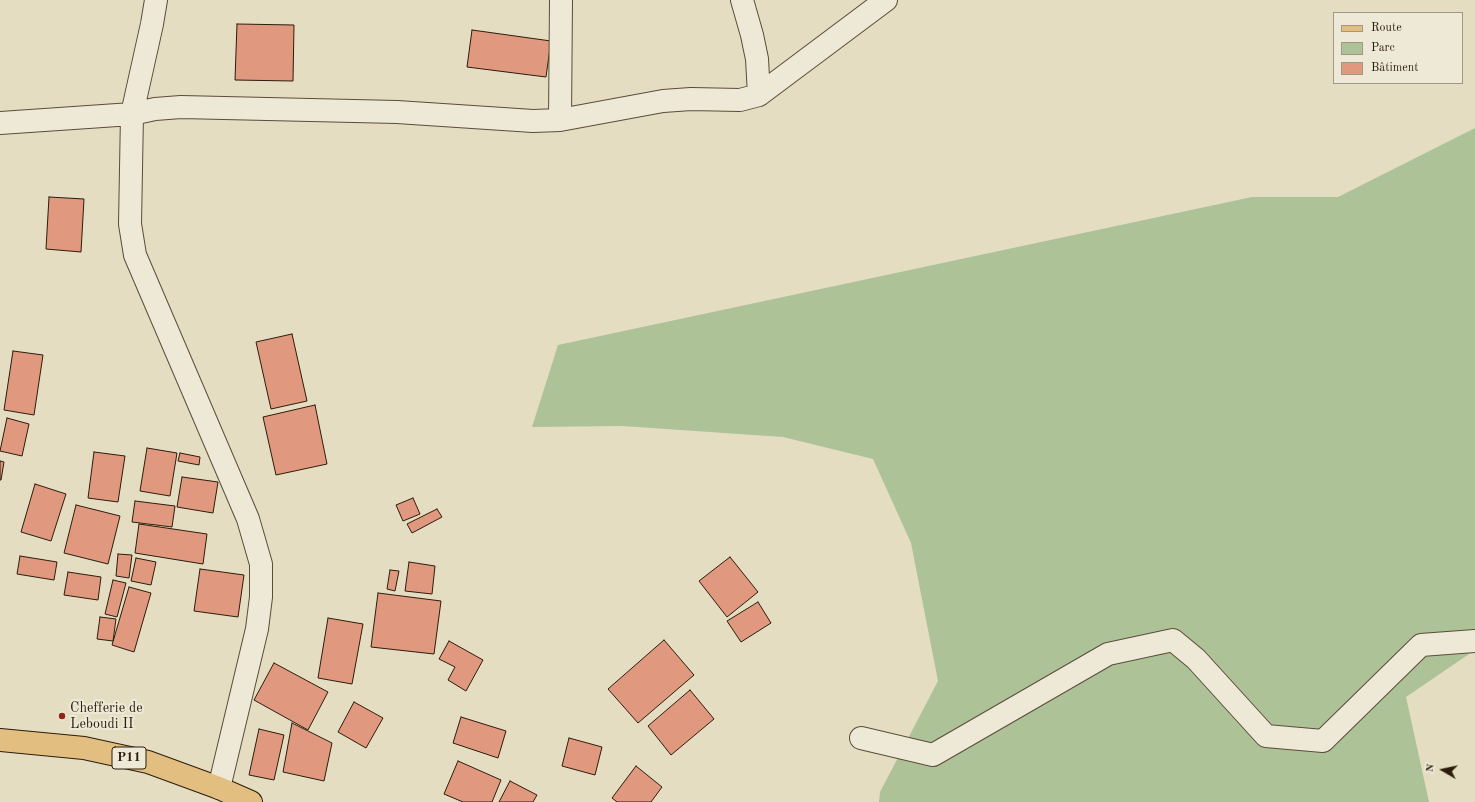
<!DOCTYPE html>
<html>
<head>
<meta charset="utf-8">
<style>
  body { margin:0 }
  #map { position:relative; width:1475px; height:802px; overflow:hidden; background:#e5ddc2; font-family:"Old Standard TT",serif }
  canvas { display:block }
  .legend { position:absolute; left:1333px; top:12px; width:130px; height:72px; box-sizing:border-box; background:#eee9d7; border:1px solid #a09785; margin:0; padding:5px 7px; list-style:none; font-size:12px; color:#2b1c0b }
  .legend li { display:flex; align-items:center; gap:8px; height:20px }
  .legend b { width:20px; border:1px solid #a09785 }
  .north { position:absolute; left:1423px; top:750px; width:40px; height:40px; -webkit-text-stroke:3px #eee9d7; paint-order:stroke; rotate:279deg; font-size:11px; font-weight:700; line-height:16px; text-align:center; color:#2b1c0b }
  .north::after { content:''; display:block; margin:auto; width:14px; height:18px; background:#2b1c0b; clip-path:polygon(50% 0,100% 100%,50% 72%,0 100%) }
</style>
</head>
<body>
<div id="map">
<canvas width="1475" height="802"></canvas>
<ul class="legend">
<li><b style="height:5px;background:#e2be81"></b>Route</li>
<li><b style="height:11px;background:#aec298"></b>Parc</li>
<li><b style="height:11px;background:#e0997e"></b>Bâtiment</li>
</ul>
<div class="north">N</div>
</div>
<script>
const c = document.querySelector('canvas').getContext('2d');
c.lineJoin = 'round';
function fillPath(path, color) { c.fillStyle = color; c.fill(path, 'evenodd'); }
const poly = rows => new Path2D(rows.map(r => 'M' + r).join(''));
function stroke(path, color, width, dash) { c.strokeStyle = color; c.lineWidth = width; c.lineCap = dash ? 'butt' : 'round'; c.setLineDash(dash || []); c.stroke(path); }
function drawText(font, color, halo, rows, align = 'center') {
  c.font = font + ' "Old Standard TT",serif'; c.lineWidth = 4; c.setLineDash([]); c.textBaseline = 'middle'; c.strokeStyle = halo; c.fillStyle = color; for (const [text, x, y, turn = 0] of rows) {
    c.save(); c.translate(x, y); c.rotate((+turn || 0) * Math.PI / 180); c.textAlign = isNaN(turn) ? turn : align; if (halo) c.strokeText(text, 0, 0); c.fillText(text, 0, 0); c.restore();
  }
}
const green = poly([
  [1475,128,1475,650,1406,697,1429,802,879,802,880,792,938,681,911,543,873,459,783,437,622,426,532,427,558,345,1252,197,1338,197]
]);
const building = poly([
  [237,24,294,25,293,81,235,80,237,24],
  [472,30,551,41,546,77,467,67,472,30],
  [49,197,84,199,81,252,46,249,49,197],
  [292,334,307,401,271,409,256,342,292,334],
  [13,351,43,355,34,415,4,410,13,351],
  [315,405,327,464,276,475,263,417,315,405],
  [7,418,29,424,22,456,0,451,7,418],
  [147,448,177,453,170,496,140,491,147,448],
  [94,452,125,456,118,502,88,498,94,452],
  [180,453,200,457,199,465,178,461,180,453],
  [0,461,4,462,1,480,0,480,0,461],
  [182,477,218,482,213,513,177,507,182,477],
  [35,484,66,494,51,541,21,532,35,484],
  [413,498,420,514,403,521,396,505,413,498],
  [135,501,175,506,172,527,132,522,135,501],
  [76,505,120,516,108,564,64,553,76,505],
  [437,509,442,517,412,533,407,524,437,509],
  [139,524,207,534,203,564,135,553,139,524],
  [118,554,132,555,129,578,116,576,118,554],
  [20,556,57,562,54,580,17,574,20,556],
  [730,557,758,592,727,617,699,581,730,557],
  [136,558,156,562,151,585,131,581,136,558],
  [409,562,435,566,432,594,405,591,409,562],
  [200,569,244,575,238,617,194,611,200,569],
  [390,570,399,571,395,591,387,589,390,570],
  [68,572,101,577,98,600,64,595,68,572],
  [113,580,126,583,117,617,105,614,113,580],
  [129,587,151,593,134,652,112,645,129,587],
  [378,593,441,601,434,654,371,647,378,593],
  [758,602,771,623,741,642,727,621,758,602],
  [100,617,116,619,113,641,97,639,100,617],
  [328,618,363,624,352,684,318,678,328,618],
  [664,640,694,675,638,723,608,689,664,640],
  [449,641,483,660,466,691,448,680,455,667,439,659,449,641],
  [274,663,328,692,308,730,254,700,274,663],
  [690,690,714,719,671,755,648,726,690,690],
  [354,702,383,718,366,748,338,732,354,702],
  [461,717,506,731,498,758,453,743,461,717],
  [292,723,332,743,324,781,283,772,292,723],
  [259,729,284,735,274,780,249,775,259,729],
  [569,738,602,747,595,775,562,766,569,738],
  [458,761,501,780,492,802,463,802,444,794,458,761],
  [636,766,662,787,651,802,617,802,612,798,636,766],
  [510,781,537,795,533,802,499,802,510,781]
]);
const minor = poly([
  [156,0,152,24,132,114,130,224,135,255,248,519,261,564,261,597,257,629,219,788],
  [742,0,752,35,757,59,759,95],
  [560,120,561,0],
  [0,123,132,114,155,109,181,107,397,112,533,121,560,120,663,101,691,99,740,100,759,95,886,0],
  [861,738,933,755,1108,654,1173,640,1196,659,1266,736,1323,741,1421,645,1475,641]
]);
const major = poly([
  [0,740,84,748,148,762,219,788,251,802]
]);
const markers = [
  [62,716,4,"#8f2418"]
];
const shields = [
  [129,758,34]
];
const shieldNames = [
  ["P11",129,758]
];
const poiNames = [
  ["Chefferie de",70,708],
  ["Leboudi II",70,724]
];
fillPath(green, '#aec298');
fillPath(building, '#e0997e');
stroke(building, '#2b1c0b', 1);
stroke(minor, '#5a4c39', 24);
stroke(major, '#2b1c0b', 24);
stroke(minor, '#eee9d7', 22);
stroke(major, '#e2be81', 22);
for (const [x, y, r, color] of markers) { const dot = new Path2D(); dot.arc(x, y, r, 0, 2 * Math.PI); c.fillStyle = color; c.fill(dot); stroke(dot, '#eee9d7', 1.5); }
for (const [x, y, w] of shields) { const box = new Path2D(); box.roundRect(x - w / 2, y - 11, w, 22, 3); c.fillStyle = '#eee9d7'; c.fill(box); stroke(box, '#2b1c0b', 1); }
drawText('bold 13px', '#2b1c0b', null, shieldNames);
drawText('14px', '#2b1c0b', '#eee9d7', poiNames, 'left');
</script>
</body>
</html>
